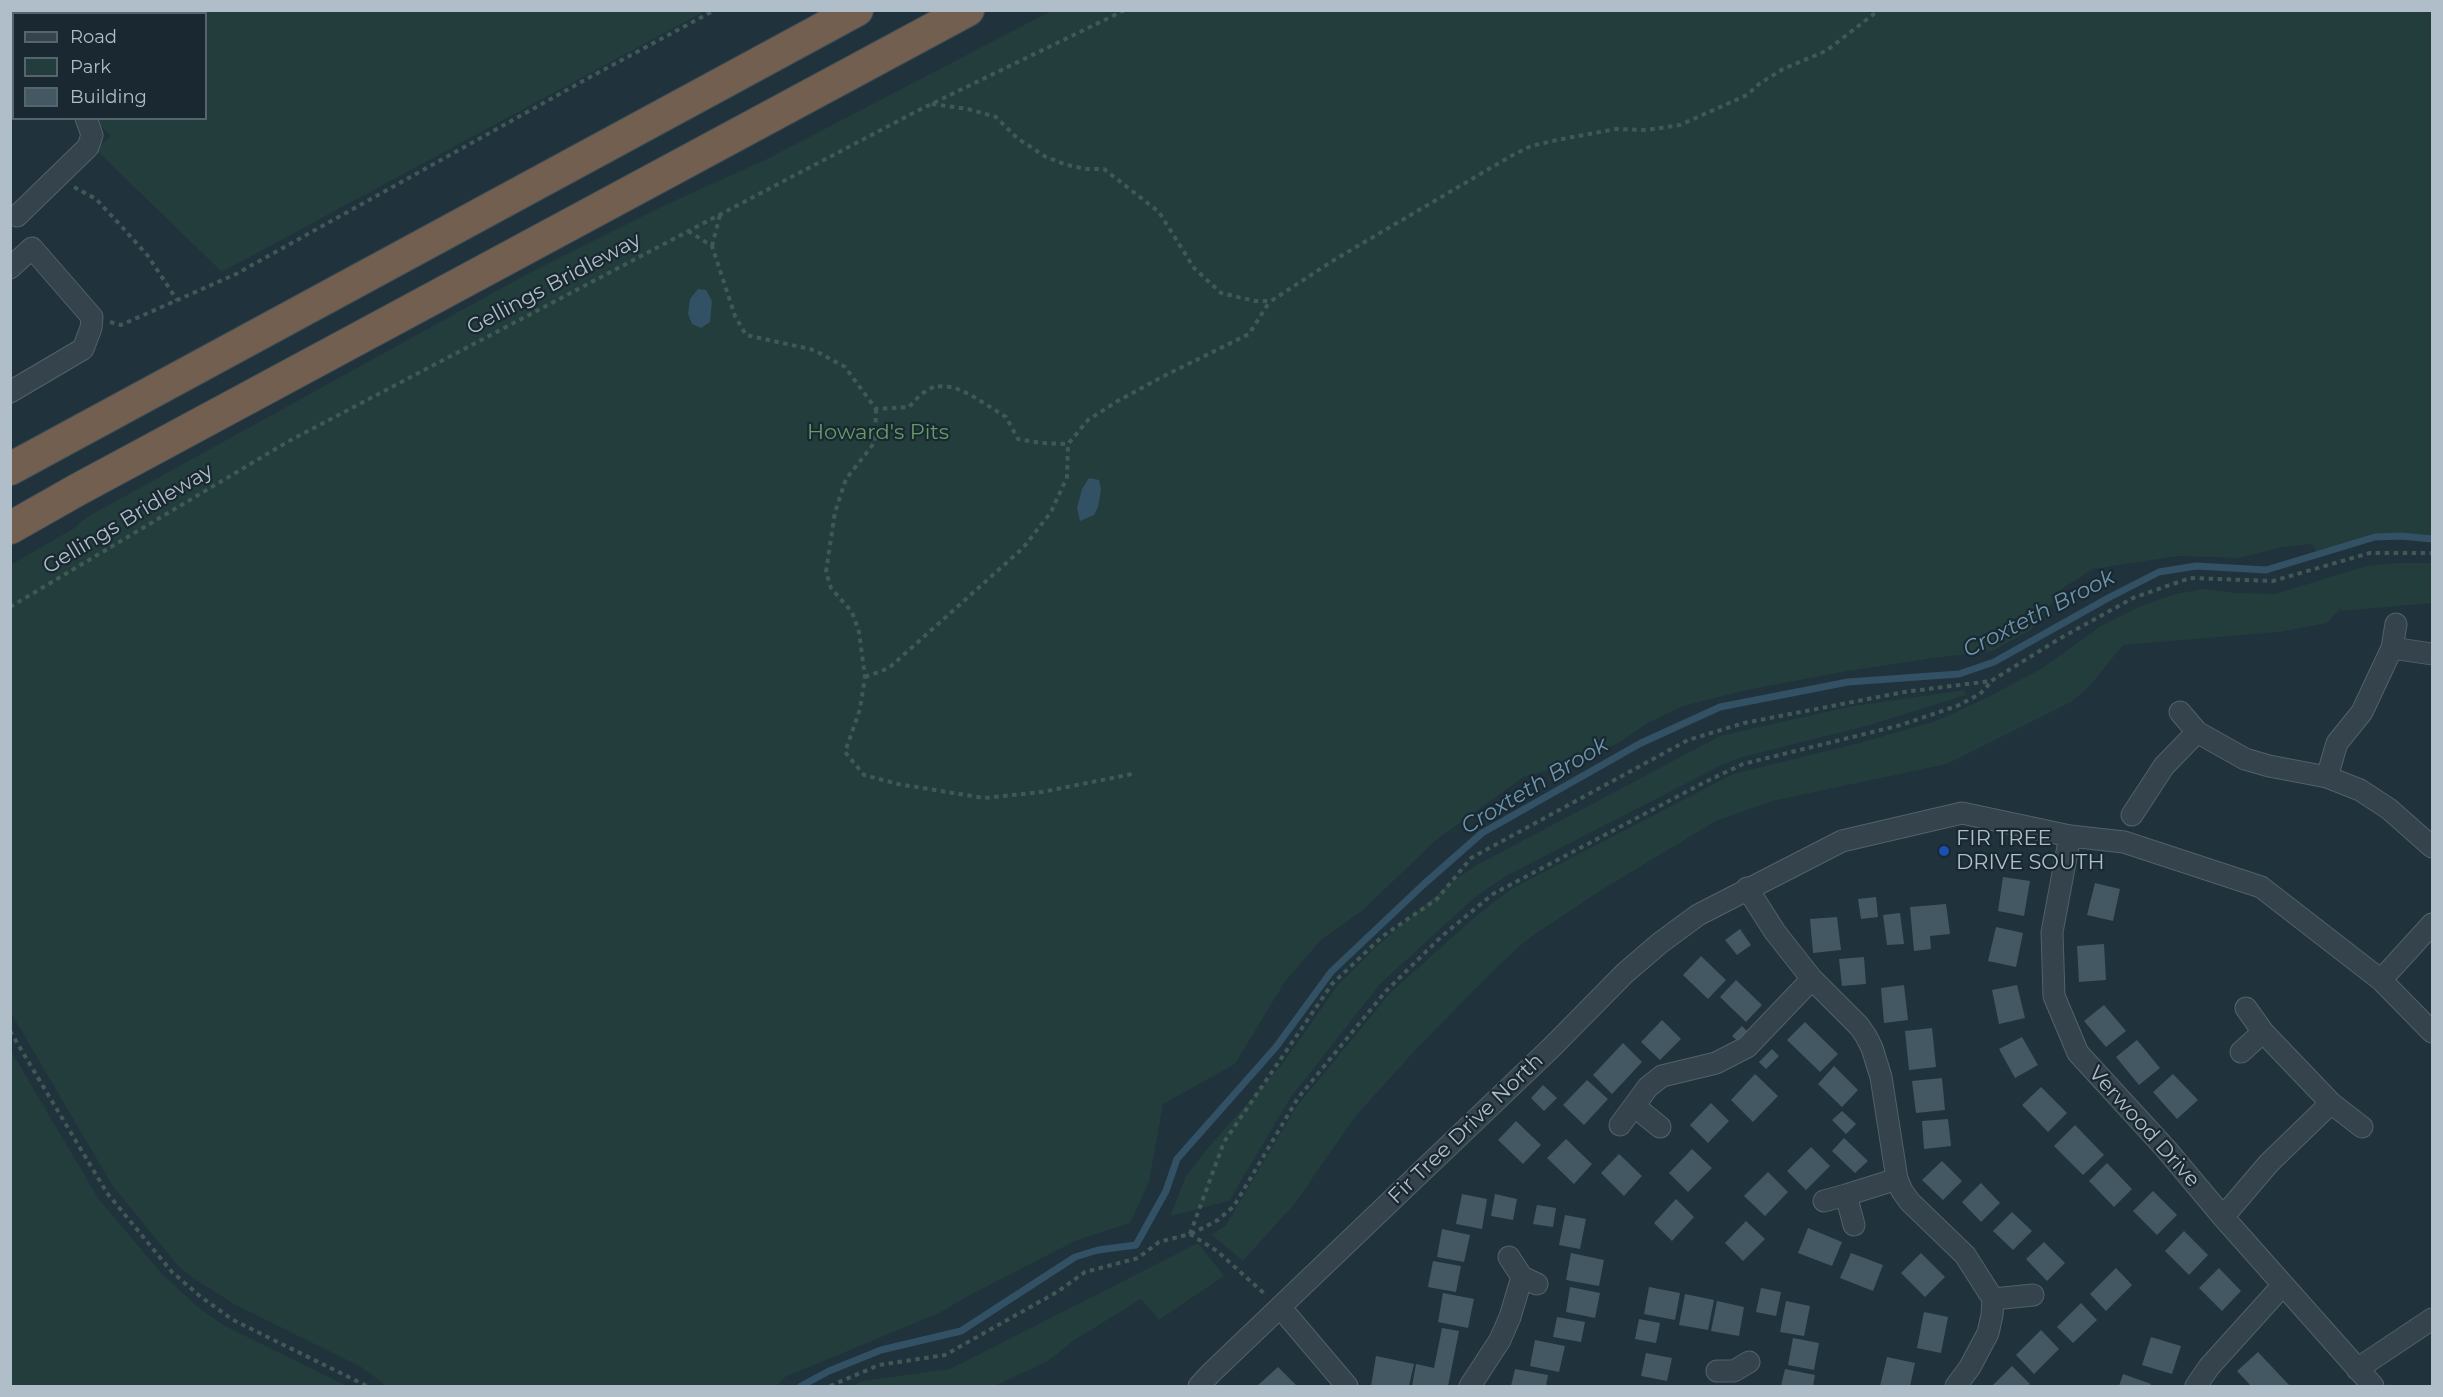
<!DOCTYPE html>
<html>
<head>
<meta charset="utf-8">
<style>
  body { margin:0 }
  #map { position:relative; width:2443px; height:1397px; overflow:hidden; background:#20323c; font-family:Montserrat,sans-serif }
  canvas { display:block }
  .frame { position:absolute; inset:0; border:12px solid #afbec8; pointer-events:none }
  .legend { position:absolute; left:12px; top:12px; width:195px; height:108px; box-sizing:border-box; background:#192831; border:2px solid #55646d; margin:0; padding:8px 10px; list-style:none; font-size:18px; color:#afbec8 }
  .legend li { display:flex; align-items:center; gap:12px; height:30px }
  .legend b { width:30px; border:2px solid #55646d }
</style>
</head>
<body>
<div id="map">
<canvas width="2443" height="1397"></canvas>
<div class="frame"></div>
<ul class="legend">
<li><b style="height:8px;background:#34434c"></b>Road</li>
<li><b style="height:16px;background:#223d3b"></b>Park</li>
<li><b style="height:16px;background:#445863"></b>Building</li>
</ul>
</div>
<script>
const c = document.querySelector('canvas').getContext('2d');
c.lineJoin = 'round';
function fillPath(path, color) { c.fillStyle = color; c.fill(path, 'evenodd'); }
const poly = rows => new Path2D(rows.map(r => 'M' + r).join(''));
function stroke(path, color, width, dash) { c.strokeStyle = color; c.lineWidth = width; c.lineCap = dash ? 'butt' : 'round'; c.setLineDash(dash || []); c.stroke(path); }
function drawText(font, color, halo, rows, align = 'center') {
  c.font = font + ' Montserrat,sans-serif'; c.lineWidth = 4.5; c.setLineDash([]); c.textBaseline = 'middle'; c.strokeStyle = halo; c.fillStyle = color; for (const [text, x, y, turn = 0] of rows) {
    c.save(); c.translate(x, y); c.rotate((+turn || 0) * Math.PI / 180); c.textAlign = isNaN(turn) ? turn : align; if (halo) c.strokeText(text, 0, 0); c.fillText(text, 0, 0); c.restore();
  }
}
const green = poly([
  [10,11,705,11,222,272,95,149,111,136,94,119,206,118,206,14,14,14,13,31,11,28],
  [1051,11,2432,11,2432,539,2401,536,2375,537,2318,556,2312,544,2283,547,2239,558,2179,556,2093,569,2063,588,2031,630,1992,651,1934,658,1842,672,1747,690,1683,706,1648,723,1619,743,1558,768,1525,776,1436,840,1362,911,1322,939,1286,980,1235,1064,1163,1104,1149,1182,1130,1223,1077,1240,972,1294,939,1313,785,1377,776,1386,387,1386,361,1367,234,1304,193,1278,179,1267,112,1185,11,1013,10,565,73,529,87,517,527,274,665,205,765,160],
  [2395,563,2432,563,2432,603,2342,611,2340,609,2327,623,2280,632,2123,645,2088,688,2071,702,1947,764,1772,801,1716,821,1603,889,1529,938,1499,965,1420,1045,1354,1118,1296,1202,1243,1261,1212,1235,1226,1225,1297,1106,1391,992,1475,917,1511,889,1733,774,1859,743,1936,721,1982,700,2041,669,2101,626,2141,606,2175,594,2204,589,2236,593,2275,594,2366,566],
  [1964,690,1966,695,1870,725,1742,757,1724,764,1506,876,1473,899,1380,984,1291,1097,1229,1201,1170,1216,1186,1176,1207,1149,1282,1064,1338,985,1376,947,1454,880,1475,866,1720,736,1848,707],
  [10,1049,98,1198,162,1274,199,1308,223,1325,347,1386,11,1386],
  [1198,1243,1224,1276,1159,1320,1141,1299,1073,1341,1048,1361,995,1386,852,1386,862,1381,950,1369]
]);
const water = poly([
  [698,289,706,290,712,301,710,322,701,328,692,324,688,314,690,299],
  [1089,478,1099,480,1101,490,1098,507,1094,515,1080,521,1077,508,1082,489]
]);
const stream = poly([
  [801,1386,829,1371,881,1350,961,1331,1075,1257,1098,1250,1136,1245,1166,1191,1177,1159,1276,1047,1331,972,1424,884,1482,833,1641,743,1720,707,1848,682,1959,674,1994,662,2110,597,2159,572,2196,566,2266,570,2375,537,2401,536,2432,539]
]);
const building = poly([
  [2003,877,2030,881,2024,916,1998,911],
  [2095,883,2120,889,2113,921,2087,915],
  [1876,897,1878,917,1861,919,1858,899],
  [1946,904,1950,934,1930,936,1931,949,1914,951,1910,907],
  [1900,913,1904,944,1887,945,1883,915],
  [1837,917,1841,950,1813,953,1810,919],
  [1996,927,2023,933,2016,967,1988,961],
  [1740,929,1751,945,1737,955,1725,940],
  [2104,944,2106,980,2079,982,2077,946],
  [1701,956,1726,980,1708,999,1683,975],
  [1864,957,1866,984,1842,986,1839,959],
  [1736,980,1762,1005,1746,1022,1720,997],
  [1904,985,1908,1020,1884,1023,1881,988],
  [2017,985,2025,1018,1999,1024,1992,990],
  [2104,1005,2126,1031,2106,1047,2084,1021],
  [1662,1020,1681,1039,1660,1060,1641,1042],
  [1805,1022,1838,1054,1820,1072,1787,1040],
  [1742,1026,1749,1033,1740,1043,1732,1036],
  [1932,1028,1936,1067,1909,1070,1905,1031],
  [2022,1037,2038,1065,2015,1078,1999,1049],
  [2137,1040,2160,1068,2139,1085,2116,1057],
  [1623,1043,1642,1062,1612,1094,1593,1075],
  [1772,1049,1779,1056,1766,1069,1759,1062],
  [1834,1066,1858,1090,1842,1107,1818,1084],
  [1755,1074,1778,1096,1753,1122,1731,1100],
  [2173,1074,2198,1100,2177,1119,2153,1092],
  [1942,1078,1945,1110,1916,1113,1912,1081],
  [1587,1080,1608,1099,1584,1125,1563,1105],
  [1543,1085,1557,1098,1544,1111,1531,1098],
  [2041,1087,2067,1113,2048,1132,2022,1105],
  [1711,1103,1729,1121,1708,1143,1690,1125],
  [1842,1111,1856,1124,1846,1134,1832,1120],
  [1948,1119,1951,1146,1924,1149,1922,1121],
  [1516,1121,1541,1145,1523,1164,1498,1140],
  [2075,1125,2104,1155,2083,1175,2054,1146],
  [1844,1138,1868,1161,1855,1173,1832,1151],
  [1566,1139,1592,1164,1574,1184,1547,1158],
  [1811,1147,1830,1166,1806,1190,1787,1171],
  [1692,1149,1712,1168,1688,1192,1669,1173],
  [1619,1154,1642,1176,1624,1196,1601,1173],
  [1942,1161,1962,1181,1943,1200,1922,1180],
  [2107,1163,2132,1189,2114,1207,2089,1181],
  [1768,1172,1788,1192,1765,1216,1744,1196],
  [1981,1183,2000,1203,1981,1222,1962,1202],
  [2153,1191,2177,1215,2157,1235,2133,1211],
  [1462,1194,1487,1199,1482,1229,1456,1224],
  [1495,1194,1517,1199,1513,1220,1491,1216],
  [1676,1199,1694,1217,1672,1241,1654,1223],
  [1537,1205,1556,1208,1553,1227,1533,1224],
  [2012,1212,2032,1231,2013,1250,1993,1231],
  [1565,1215,1586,1219,1580,1249,1559,1245],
  [1746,1221,1765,1239,1743,1261,1725,1243],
  [1808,1228,1842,1242,1832,1266,1798,1253],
  [1442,1229,1470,1235,1464,1262,1437,1257],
  [2184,1231,2208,1255,2189,1275,2165,1251],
  [2044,1242,2065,1263,2047,1281,2026,1259],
  [1571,1253,1604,1260,1599,1286,1566,1280],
  [1851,1253,1883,1265,1873,1291,1840,1278],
  [1921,1253,1945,1277,1925,1297,1901,1273],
  [1433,1261,1461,1266,1456,1292,1428,1287],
  [2116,1268,2132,1285,2106,1311,2090,1294],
  [2219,1268,2241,1291,2222,1311,2199,1288],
  [1570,1287,1600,1293,1595,1318,1566,1312],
  [1649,1287,1680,1293,1675,1320,1644,1314],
  [1761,1288,1781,1292,1776,1316,1756,1312],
  [1443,1293,1474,1299,1468,1328,1438,1322],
  [1685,1294,1714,1300,1708,1330,1679,1325],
  [1717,1301,1744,1307,1739,1336,1711,1331],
  [1786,1301,1810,1306,1804,1336,1780,1332],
  [2081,1303,2097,1320,2073,1343,2057,1327],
  [1924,1312,1948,1317,1941,1353,1917,1348],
  [1557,1317,1585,1322,1581,1342,1553,1337],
  [1639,1319,1660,1323,1656,1343,1635,1339],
  [1442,1328,1459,1331,1448,1386,1412,1386,1416,1364,1434,1368],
  [2041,1330,2059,1349,2034,1374,2016,1355],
  [2151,1337,2181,1346,2172,1374,2142,1365],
  [1793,1338,1819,1343,1814,1370,1788,1365],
  [1535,1340,1565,1346,1559,1372,1530,1366],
  [2258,1352,2290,1386,2251,1386,2237,1371],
  [1646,1353,1672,1358,1667,1381,1641,1376],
  [1376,1356,1414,1364,1409,1386,1371,1386],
  [1887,1357,1915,1363,1910,1386,1880,1386],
  [2012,1366,2030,1384,2027,1386,1992,1386],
  [1278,1367,1297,1386,1257,1386],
  [1515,1369,1548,1375,1546,1386,1511,1386],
  [1785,1369,1815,1375,1813,1386,1781,1386],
  [2123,1374,2151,1384,2150,1386,2119,1386]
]);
const path = poly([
  [932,104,968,109,996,117,1017,138,1046,157,1067,165,1086,169,1104,169,1159,212,1194,268,1221,293,1255,301,1271,301,1334,260,1511,156,1531,146,1557,140,1616,129,1647,130,1680,125,1747,95,1759,84,1783,69,1826,51,1879,10],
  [74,187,96,199,123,228,148,256,177,300],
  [688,231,712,246,735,316,746,335,814,350,845,367,876,409,909,407,921,394,935,386,953,387,971,395,1006,417,1018,439,1041,443,1068,444,1088,420,1116,402,1160,378,1249,334,1270,301],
  [712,246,720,215],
  [110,322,121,325,236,274,592,76,715,10],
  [876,409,875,442,846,479,835,512,826,572,831,588,852,612,859,632,865,677,860,709,845,752,864,775,898,784,984,798,1042,792,1132,774],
  [10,607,289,441,919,110,1125,10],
  [865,677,889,668,1023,548,1051,512,1067,477,1068,444],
  [10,1031,107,1193,172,1272,201,1297,233,1320,367,1386],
  [1190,1234,1224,1142,1332,984,1383,936,1437,899,1471,858,1688,740,1744,723,1904,692,1991,681,2059,639,2133,598,2190,578,2273,581,2370,553,2432,553],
  [1191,1234,1218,1220,1234,1206,1298,1098,1386,991,1442,936,1493,894,1703,783,1743,764,1901,725,1957,706,1980,694,1991,682],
  [830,1386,879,1365,945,1355,1057,1292,1085,1272,1138,1258,1159,1242,1190,1234,1217,1251,1266,1295]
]);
const minor = poly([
  [10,40,14,43],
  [17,216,88,147,92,135,86,118],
  [10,268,32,248,92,317,91,328,83,349,10,392],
  [2392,648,2432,654],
  [2180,712,2197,732,2245,759,2269,766,2327,777,2360,790,2389,809,2432,847],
  [2327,777,2337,743,2362,712,2392,648,2396,624],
  [2132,815,2164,766,2197,732],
  [2070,836,2052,932,2054,996,2078,1053,2166,1149,2223,1217,2373,1386],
  [1747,888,1775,932,1812,979,1859,1026,1866,1036,1872,1048,1881,1077,1897,1179,1902,1191,1910,1202,1965,1255,1993,1299,1992,1315,1988,1333,1970,1367,1956,1386],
  [2381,980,2432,924],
  [2241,1052,2263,1032,2246,1008],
  [2331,1103,2362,1127],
  [1634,1106,1648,1087,1662,1076,1716,1063,1747,1047,1812,979],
  [1620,1125,1634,1106,1660,1127],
  [1846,1195,1897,1179],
  [1824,1201,1846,1195,1854,1225],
  [2223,1217,2269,1163,2331,1103,2263,1032],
  [1509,1257,1522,1277,1537,1284],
  [1993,1299,2033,1295],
  [1280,1307,1347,1386],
  [2357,1369,2432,1319],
  [1717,1371,1734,1371,1749,1362],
  [1199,1386,1211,1373,1552,1047,1625,973,1660,943,1698,915,1842,841,1962,813,2070,836,2124,842,2261,887,2381,980,2432,1032],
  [1470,1386,1500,1340,1510,1317,1522,1277],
  [2196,1386,2209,1367,2283,1285]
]);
const highway = poly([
  [10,469,857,10],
  [10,528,77,490,968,10]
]);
const markers = [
  [1944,851,6,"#1a4fb4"]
];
const streetNames = [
  ["Gellings Bridleway",554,284,-28],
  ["Gellings Bridleway",128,519,-31],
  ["Verwood Drive",2144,1127,48],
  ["Fir Tree Drive North",1466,1129,-44]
];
const parkNames = [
  ["Howard's Pits",878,433]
];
const poiNames = [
  ["FIR TREE",1956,839],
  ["DRIVE SOUTH",1956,863]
];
const waterNames = [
  ["Croxteth Brook",2039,614,-27],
  ["Croxteth Brook",1535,786,-31]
];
fillPath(green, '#223d3b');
fillPath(water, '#325165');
stroke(stream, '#325165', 7);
fillPath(building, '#445863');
stroke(minor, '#52616a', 23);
stroke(highway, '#3f4e57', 34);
stroke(path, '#405957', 4, [4.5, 4.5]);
stroke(minor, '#34434c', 21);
stroke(highway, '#735f50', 32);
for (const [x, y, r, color] of markers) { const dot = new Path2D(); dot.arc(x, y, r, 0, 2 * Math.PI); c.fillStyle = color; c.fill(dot); stroke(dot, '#192831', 2); }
drawText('21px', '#afbec8', '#192831', streetNames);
drawText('21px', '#649b66', '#192831', parkNames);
drawText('21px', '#afbec8', '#192831', poiNames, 'left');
drawText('italic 22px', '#6d96ae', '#192831', waterNames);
</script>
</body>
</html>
